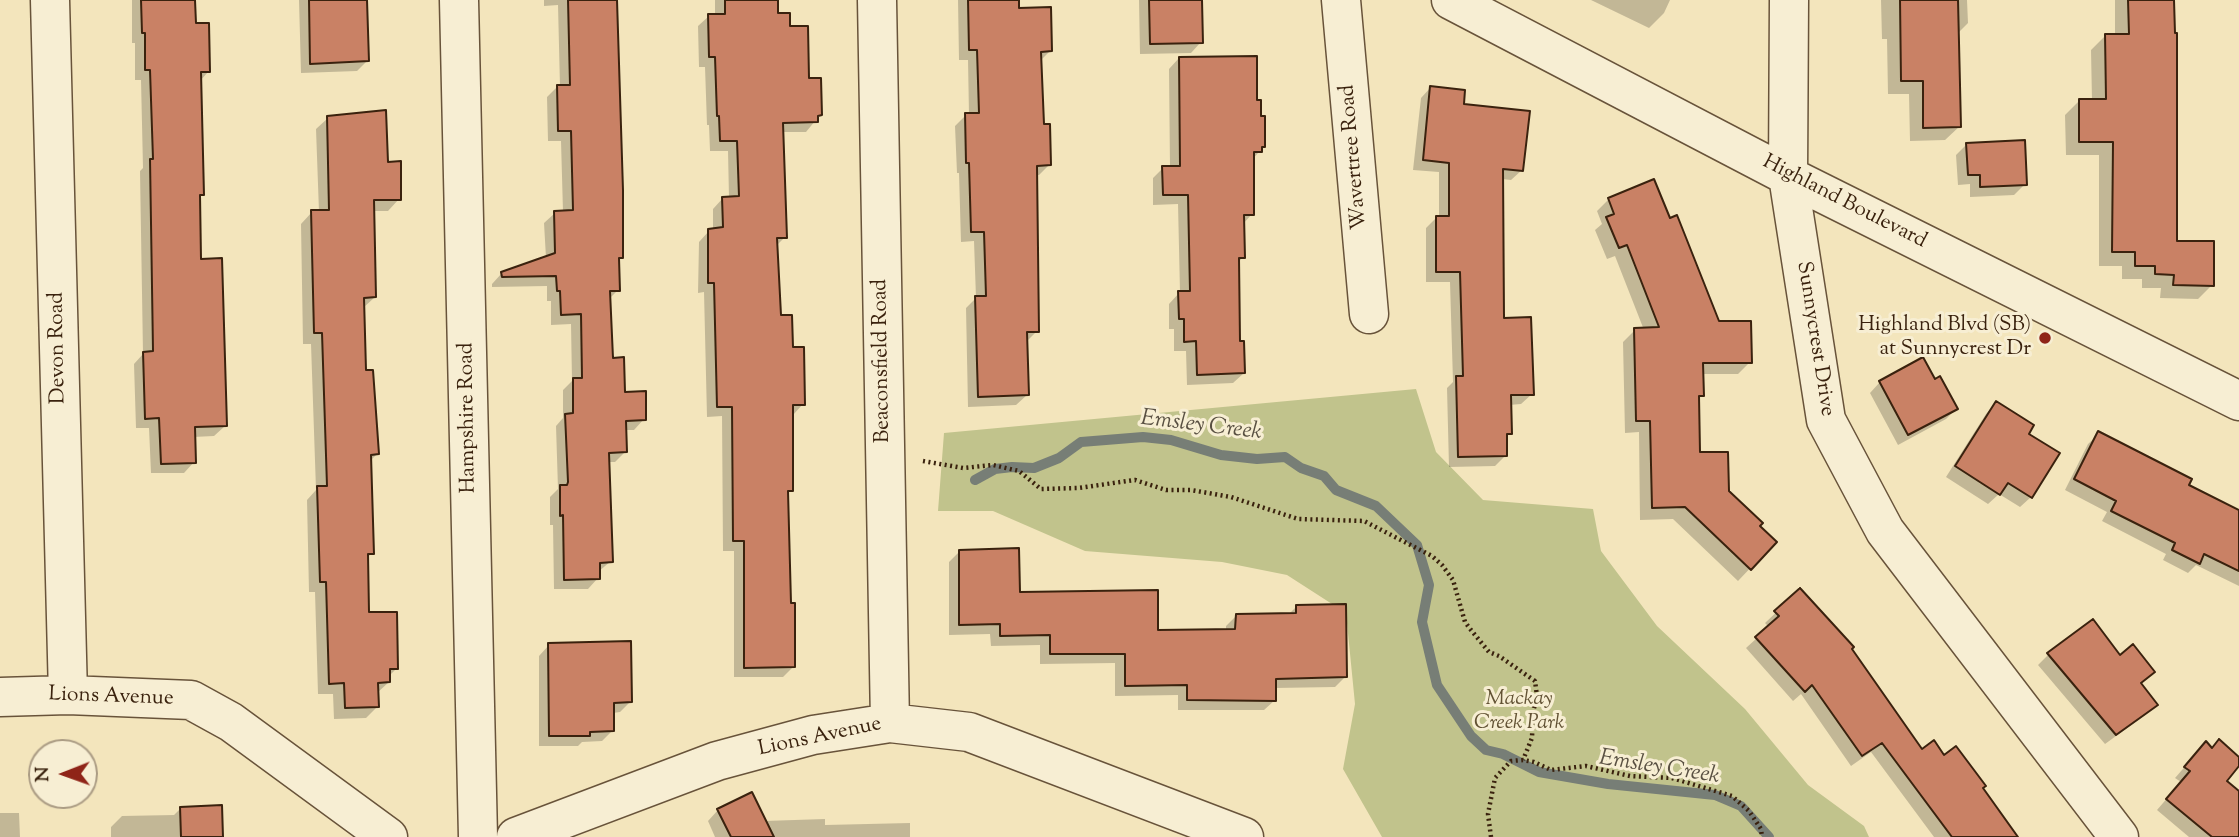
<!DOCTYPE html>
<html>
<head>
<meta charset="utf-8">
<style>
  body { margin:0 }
  #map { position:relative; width:2239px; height:837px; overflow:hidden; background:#f3e5bc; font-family:"Sorts Mill Goudy",serif }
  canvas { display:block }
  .north { position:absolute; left:28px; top:739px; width:70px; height:70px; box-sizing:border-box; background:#f7eed3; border:2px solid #ab9c84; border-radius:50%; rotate:269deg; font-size:19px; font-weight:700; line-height:28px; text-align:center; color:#3a220e }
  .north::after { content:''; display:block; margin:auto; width:24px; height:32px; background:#8f2418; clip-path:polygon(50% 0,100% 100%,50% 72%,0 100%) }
</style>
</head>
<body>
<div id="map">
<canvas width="2239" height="837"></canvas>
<div class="north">N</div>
</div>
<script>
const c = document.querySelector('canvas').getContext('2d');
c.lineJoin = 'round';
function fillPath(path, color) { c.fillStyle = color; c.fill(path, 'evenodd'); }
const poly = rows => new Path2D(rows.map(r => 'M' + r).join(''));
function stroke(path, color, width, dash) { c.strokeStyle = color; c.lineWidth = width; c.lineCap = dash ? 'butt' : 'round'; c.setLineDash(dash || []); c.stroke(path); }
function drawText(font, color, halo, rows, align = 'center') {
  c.font = font + ' "Sorts Mill Goudy",serif'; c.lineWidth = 6; c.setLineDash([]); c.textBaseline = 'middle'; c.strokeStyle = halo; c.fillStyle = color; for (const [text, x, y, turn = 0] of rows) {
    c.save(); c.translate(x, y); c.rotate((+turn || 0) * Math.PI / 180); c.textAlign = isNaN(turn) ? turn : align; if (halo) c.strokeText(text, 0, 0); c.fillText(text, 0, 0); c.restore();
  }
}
const green = poly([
  [1416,389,1436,452,1483,500,1593,509,1601,551,1657,626,1745,709,1808,785,1864,826,1869,837,1382,837,1343,769,1355,704,1346,613,1287,575,1222,562,1085,551,993,511,938,511,944,433]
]);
const shadow = poly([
  [132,0,193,0,194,25,208,72,200,81,202,194,198,198,199,261,225,426,214,436,193,437,194,462,184,473,151,473,149,428,136,428,134,364,143,354,140,171,143,168,141,80,135,80,135,43,132,43],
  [299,0,365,0,367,61,357,71,301,73],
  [544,0,615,0,621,257,617,261,618,290,608,300,611,359,624,394,644,419,634,430,625,430,625,452,615,462,608,462,611,561,598,572,598,578,588,589,554,589,553,525,550,525,550,497,558,489,556,426,563,418,563,390,572,381,571,324,551,325,551,301,547,301,547,286,492,287,492,284,502,273,546,258,544,223,555,213,563,212,561,141,548,141,547,97,557,87,560,87,558,5,544,6],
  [715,0,776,0,776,15,788,27,820,115,806,132,781,132,785,237,776,246,779,317,792,349,803,404,793,415,791,490,786,495,793,667,783,677,734,677,734,551,723,551,722,416,707,417,704,292,698,293,699,242,709,231,713,230,713,209,723,198,729,198,728,151,710,151,709,125,707,125,705,67,699,67,698,26,709,16,715,16],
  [958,0,1017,0,1017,9,1050,51,1040,61,1043,126,1049,165,1039,175,1036,175,1037,331,1027,341,1027,395,1016,405,968,407,966,308,976,298,974,241,961,242,959,173,957,173,955,126,966,115,969,115,968,60,959,60],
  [1139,0,1200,0,1201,42,1191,53,1140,54],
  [1591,0,1670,0,1664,13,1649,28],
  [1881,0,1967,0,1968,23,1957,34,1960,126,1945,140,1910,141,1909,94,1888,94,1887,39,1882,39],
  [2115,0,2173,0,2176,242,2212,285,2198,299,2160,298,2161,288,2142,288,2142,279,2122,279,2122,266,2099,266,2099,155,2066,155,2065,115,2079,101,2092,101,2091,50,2105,36,2115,36],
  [1179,58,1256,101,1264,146,1252,160,1252,214,1243,224,1243,257,1237,264,1238,343,1244,373,1233,383,1187,385,1186,351,1174,351,1174,329,1169,329,1169,304,1180,292,1178,204,1153,205,1153,178,1163,168,1170,168,1169,69],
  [1431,87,1462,106,1522,170,1511,180,1502,179,1502,319,1532,394,1521,404,1509,405,1510,433,1505,438,1505,456,1495,466,1449,467,1447,388,1453,382,1450,282,1426,282,1426,228,1436,218,1439,218,1439,172,1413,170,1421,98],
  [328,118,386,163,399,199,388,211,372,211,375,297,363,308,364,372,377,454,370,461,372,553,367,558,368,614,396,669,389,676,389,682,377,693,377,707,366,718,334,719,333,694,318,694,315,592,309,592,307,500,316,490,311,344,303,344,301,224,312,212,319,212,316,129],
  [1967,144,2025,184,2014,195,1970,197,1970,184,1958,185,1956,155],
  [1609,199,1750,362,1738,374,1702,374,1703,395,1697,400,1698,454,1727,492,1775,542,1738,581,1673,519,1640,520,1639,432,1625,433,1623,342,1635,330,1644,330,1615,256,1607,259,1595,230,1602,224,1597,211],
  [1934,381,1956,409,1946,419,1898,445,1870,393,1880,382],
  [1996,403,2027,434,2031,497,2020,507,1999,494,1988,504,1946,477,1986,414],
  [2099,434,2187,486,2239,512,2239,586,2196,565,2188,573,2163,560,2166,554,2102,521,2107,512,2065,490,2088,444],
  [959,552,1018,594,1156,632,1226,631,1226,626,1236,616,1288,615,1296,607,1345,677,1335,687,1275,688,1275,700,1264,710,1178,710,1178,695,1115,696,1115,663,1040,664,1040,645,991,646,990,634,949,635,949,562],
  [1800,590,1849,649,1921,752,1944,757,1981,788,2016,837,1934,837,1871,752,1851,766,1801,694,1793,701,1746,648,1769,627,1765,623],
  [549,645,630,702,620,712,613,713,613,730,602,741,582,742,578,746,539,746,539,656],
  [2049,654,2119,657,2153,672,2140,684,2155,705,2145,715,2105,744,2038,665],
  [2219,741,2239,759,2239,764,2225,781,2239,793,2239,837,2189,837,2157,810,2181,782,2175,778,2196,754,2211,749],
  [181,808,221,837,111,837,111,827,122,816,174,815],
  [718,810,764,821,825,819,825,825,910,823,910,837,715,837,708,821],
  [0,813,19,813,20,837,0,837]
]);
const stream = poly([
  [975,480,995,469,1012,467,1034,468,1059,458,1081,442,1143,437,1171,440,1221,455,1257,459,1285,457,1301,468,1324,476,1336,490,1376,506,1417,545,1429,585,1422,622,1437,685,1471,736,1486,750,1503,754,1539,772,1608,784,1715,795,1741,806,1769,837]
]);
const building = poly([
  [141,0,195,0,196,23,209,23,210,72,201,72,204,195,200,195,201,259,222,258,227,426,195,427,196,463,161,464,159,418,145,419,143,352,153,351,150,159,153,159,150,70,145,70,145,33,142,33,141,0],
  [309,0,367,0,369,61,310,64,309,0],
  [568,0,617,0,623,190,623,258,619,258,620,291,610,291,613,358,624,357,625,392,646,391,646,420,626,421,627,452,609,453,613,562,600,563,600,579,564,580,563,515,560,516,560,485,567,485,568,482,565,414,573,413,573,378,582,378,581,314,561,315,560,291,557,291,556,276,502,277,501,272,555,253,554,211,573,210,571,131,558,131,557,85,570,85,568,0],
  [725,0,778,0,778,13,790,13,790,26,808,26,809,78,821,78,822,115,818,116,818,122,783,123,787,238,777,238,781,315,792,315,793,347,804,347,805,405,793,405,793,491,788,491,791,603,795,603,795,667,744,668,744,541,733,541,732,407,717,407,714,283,708,283,708,229,723,227,722,197,739,196,737,141,720,141,719,116,717,116,715,57,709,57,708,14,725,14,725,0],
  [968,0,1019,0,1019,8,1051,7,1052,51,1041,52,1044,124,1050,124,1051,165,1037,166,1039,332,1027,332,1029,395,978,397,975,296,986,296,984,232,971,232,969,163,966,163,965,113,979,113,977,50,969,50,968,0],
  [1149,0,1202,0,1203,43,1150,44,1149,0],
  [1900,0,1958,0,1961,127,1923,128,1923,81,1901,81,1900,0],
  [2128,0,2174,0,2175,33,2177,33,2177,241,2214,241,2214,286,2173,285,2174,275,2155,274,2155,266,2135,266,2135,252,2112,252,2113,142,2079,142,2079,99,2106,99,2105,34,2129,34,2128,0],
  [1257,56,1257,100,1261,100,1261,116,1265,116,1265,147,1262,147,1262,152,1254,152,1254,215,1244,215,1245,258,1239,258,1240,341,1244,341,1245,373,1197,375,1196,341,1184,342,1184,319,1179,319,1178,291,1190,291,1188,195,1163,195,1162,166,1180,166,1179,57,1257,56],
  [1430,86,1465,90,1464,104,1530,111,1523,171,1503,169,1504,318,1531,317,1534,395,1511,395,1512,434,1507,434,1507,456,1458,457,1456,376,1463,376,1460,272,1436,272,1436,216,1449,216,1449,163,1423,160,1430,86],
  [386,110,388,162,401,161,401,200,374,200,376,297,364,298,366,370,373,370,379,454,371,455,374,554,368,554,369,612,397,612,398,669,390,669,390,682,378,683,379,707,345,708,344,683,329,684,326,582,320,582,317,486,327,486,322,333,314,333,311,210,329,210,327,116,386,110],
  [2025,140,2027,185,1980,187,1980,175,1968,175,1966,143,2025,140],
  [1654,179,1670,218,1677,215,1719,321,1751,321,1752,363,1703,363,1704,396,1699,396,1700,452,1728,452,1729,491,1763,523,1760,526,1777,542,1751,570,1685,507,1652,508,1650,421,1636,421,1634,328,1659,327,1627,245,1619,248,1606,217,1614,214,1608,198,1654,179],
  [1923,357,1935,379,1940,376,1958,409,1908,435,1879,381,1923,357],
  [1996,401,2034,425,2029,434,2060,453,2032,498,2008,483,2000,495,1955,466,1996,401],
  [2098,431,2192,479,2189,485,2239,510,2239,571,2204,554,2200,564,2172,550,2175,543,2111,511,2116,501,2074,479,2098,431],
  [1019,548,1020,592,1158,590,1158,630,1235,629,1236,614,1296,613,1296,605,1346,604,1347,677,1276,679,1276,701,1187,700,1187,685,1125,686,1125,654,1050,654,1050,635,1000,636,1000,624,959,625,959,550,1019,548],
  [1800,588,1854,647,1852,649,1922,749,1934,740,1944,755,1956,746,1986,786,1983,788,2018,837,1952,837,1882,743,1862,756,1812,685,1805,692,1755,637,1779,616,1774,611,1800,588],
  [2093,619,2120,655,2133,644,2155,672,2141,683,2158,705,2116,735,2047,653,2093,619],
  [631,641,632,702,614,703,614,731,590,732,590,736,549,736,548,643,631,641],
  [2219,739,2239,757,2239,766,2227,781,2239,791,2239,837,2212,837,2166,799,2190,771,2184,767,2206,741,2212,748,2219,739],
  [752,792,774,837,731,837,717,809,752,792],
  [222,805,223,837,181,837,180,807,222,805]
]);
const path = poly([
  [923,461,963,468,993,465,1019,471,1041,489,1078,488,1135,480,1166,490,1191,490,1231,497,1298,519,1364,521,1432,556,1442,565,1453,580,1465,622,1471,630,1489,652,1499,656,1535,681,1537,696,1533,712,1532,738,1523,760],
  [1491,837,1488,814,1495,778,1511,761,1523,760,1534,762,1551,770,1586,766,1630,776,1672,778,1732,796,1749,811,1761,829,1762,837]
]);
const minor = poly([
  [50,0,68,695],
  [459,0,478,837],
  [877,0,890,723],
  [1341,0,1369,314],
  [1451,0,1788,176,2239,401],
  [1789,0,1788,176,1826,420,1885,531,2119,837],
  [0,697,68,695,191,700,231,722,388,837],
  [516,837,717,761,813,735,890,723,969,732,1244,837]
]);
const markers = [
  [2045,338,7,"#8f2418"]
];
const streetNames = [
  ["Wavertree Road",1355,157,-95],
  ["Highland Boulevard",1844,203,27],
  ["Sunnycrest Drive",1814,339,81],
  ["Devon Road",59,348,-91],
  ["Beaconsfield Road",883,361,-91],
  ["Hampshire Road",469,418,-91],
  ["Lions Avenue",111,698,2],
  ["Lions Avenue",820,738,-12]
];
const poiNames = [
  ["Highland Blvd (SB)",2031,326],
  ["at Sunnycrest Dr",2031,350]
];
const parkNames = [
  ["Mackay",1519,700],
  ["Creek Park",1519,724]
];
const waterNames = [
  ["Emsley Creek",1201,427,7],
  ["Emsley Creek",1659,769,9]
];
fillPath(green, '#c1c38c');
fillPath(shadow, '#0003');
stroke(stream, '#777e76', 10);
fillPath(building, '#c98165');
stroke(building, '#3a220e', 2);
stroke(minor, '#68533a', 41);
stroke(path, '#3a220e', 4.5, [2, 3.5]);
stroke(minor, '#f7eed3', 38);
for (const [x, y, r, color] of markers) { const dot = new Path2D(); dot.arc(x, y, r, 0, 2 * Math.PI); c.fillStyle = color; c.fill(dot); stroke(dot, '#f7eed3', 2.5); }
drawText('21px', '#3a220e', '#f7eed3', streetNames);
drawText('21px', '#3a220e', '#f7eed3', poiNames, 'right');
drawText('italic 21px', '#625234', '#f7eed3', parkNames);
drawText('italic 23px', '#595042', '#f7eed3', waterNames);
</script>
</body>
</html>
